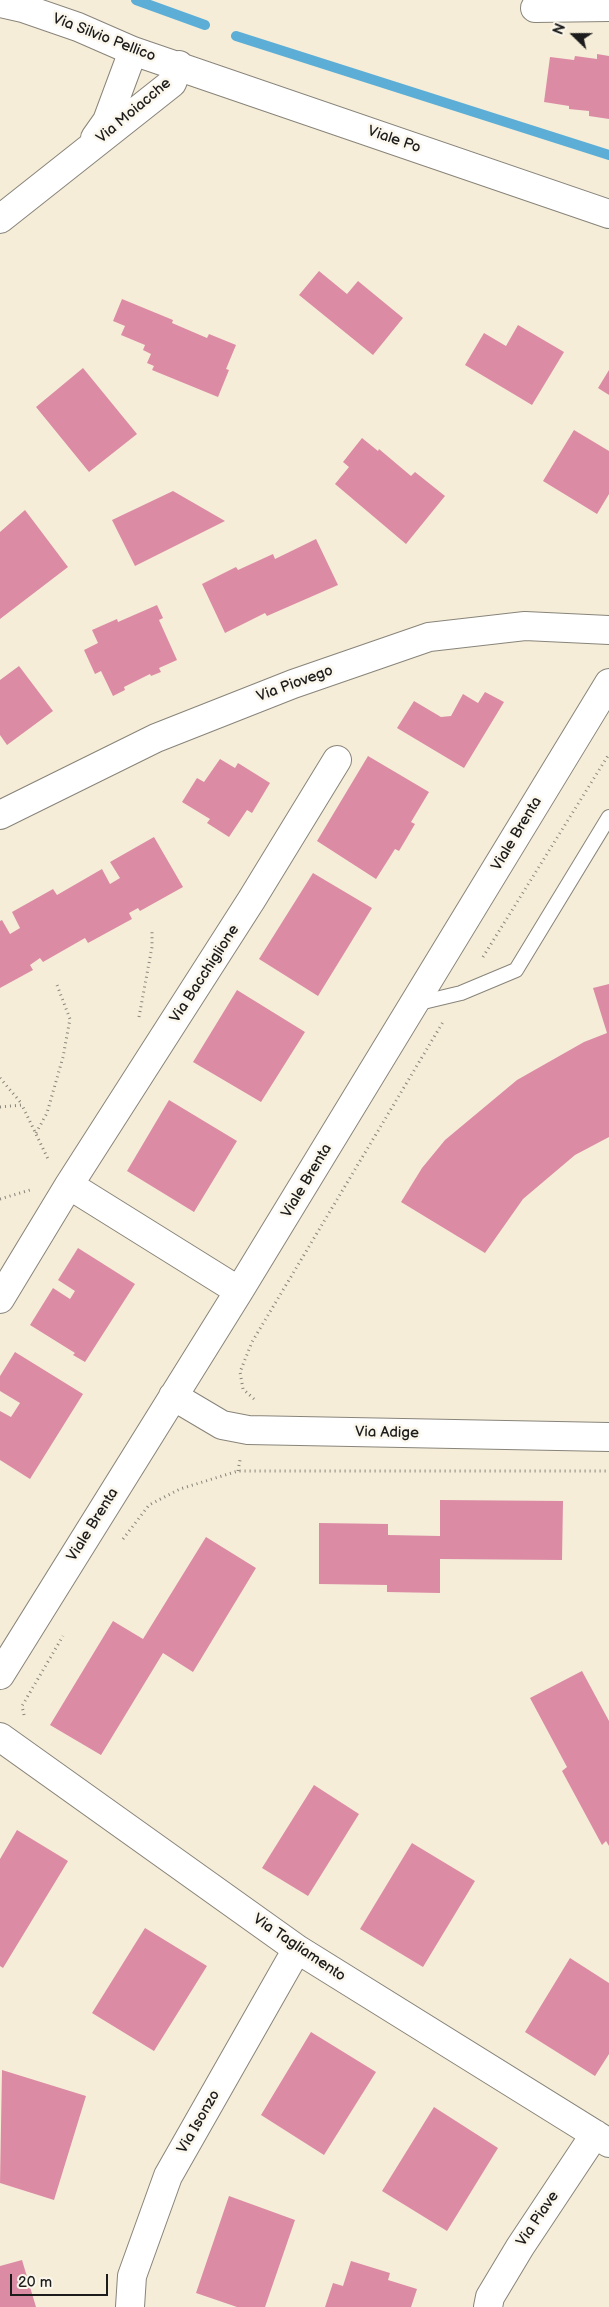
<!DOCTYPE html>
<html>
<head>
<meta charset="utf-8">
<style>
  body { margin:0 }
  #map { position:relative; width:609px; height:2307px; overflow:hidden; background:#f5edd8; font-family:"Balsamiq Sans",sans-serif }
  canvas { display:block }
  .north { position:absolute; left:549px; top:10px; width:50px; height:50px; -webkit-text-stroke:4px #fbf7ec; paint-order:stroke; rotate:292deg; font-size:14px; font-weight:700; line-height:20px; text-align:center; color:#1c1c1c }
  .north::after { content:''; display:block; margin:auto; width:18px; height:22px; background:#1c1c1c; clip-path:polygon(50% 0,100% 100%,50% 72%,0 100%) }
  .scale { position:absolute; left:10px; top:2274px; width:98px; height:22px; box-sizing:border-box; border:2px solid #1c1c1c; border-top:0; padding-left:6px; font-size:15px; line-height:18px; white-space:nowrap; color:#1c1c1c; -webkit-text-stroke:4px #fbf7ec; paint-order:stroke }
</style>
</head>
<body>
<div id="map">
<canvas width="609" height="2307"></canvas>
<div class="north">N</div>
<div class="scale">20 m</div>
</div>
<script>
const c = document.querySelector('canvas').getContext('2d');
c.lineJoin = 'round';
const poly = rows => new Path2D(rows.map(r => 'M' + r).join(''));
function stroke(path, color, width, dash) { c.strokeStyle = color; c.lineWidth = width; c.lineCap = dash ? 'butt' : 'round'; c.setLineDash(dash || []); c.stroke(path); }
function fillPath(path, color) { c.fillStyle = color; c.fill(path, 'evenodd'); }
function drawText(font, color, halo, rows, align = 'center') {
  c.font = font + ' "Balsamiq Sans",sans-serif'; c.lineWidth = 5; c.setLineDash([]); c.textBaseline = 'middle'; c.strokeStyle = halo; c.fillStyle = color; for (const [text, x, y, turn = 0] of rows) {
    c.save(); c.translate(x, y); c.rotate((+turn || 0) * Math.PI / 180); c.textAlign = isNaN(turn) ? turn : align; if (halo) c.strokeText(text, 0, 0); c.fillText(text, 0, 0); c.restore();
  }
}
const stream = poly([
  [136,0,205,25],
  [236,36,609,155]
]);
const building = poly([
  [597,54,609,56,609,119,589,116,589,111,569,109,569,106,544,102,550,57,574,60,575,56,597,59],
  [319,271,347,294,358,281,403,318,373,355,299,295],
  [122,299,173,320,172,323,207,338,209,334,236,345,226,369,229,370,218,397,152,370,154,366,147,363,151,354,143,350,145,345,121,335,125,326,113,321],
  [518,325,564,352,532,405,465,365,484,333,506,346],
  [83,368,137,434,89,472,36,407],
  [609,370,609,395,598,388],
  [574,430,609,451,609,494,597,514,543,481],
  [362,438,378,451,379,449,411,476,415,472,445,496,406,544,335,484,349,467,343,462],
  [173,491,225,521,135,566,112,520],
  [25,510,68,567,0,619,0,532],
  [316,539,338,585,267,616,265,613,225,633,202,584,236,567,238,570,273,554,275,559],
  [157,605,163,618,159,620,177,660,159,668,161,672,151,676,150,674,124,687,125,690,113,696,101,671,95,674,84,650,98,643,92,630,117,619,118,622],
  [19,666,53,711,7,745,0,735,0,680],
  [485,692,504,702,464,768,397,728,414,701,441,717,451,716,463,694,478,703],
  [368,756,429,792,411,822,415,824,399,851,395,849,376,879,317,841],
  [220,759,235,768,238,763,270,783,252,813,247,810,229,837,207,823,210,819,182,802,197,778,204,782],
  [154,837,183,887,140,911,138,908,129,913,132,919,88,943,85,938,43,962,40,958,30,965,33,970,0,988,0,921,2,920,10,934,20,928,12,912,53,889,57,895,102,869,110,884,120,878,110,862],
  [313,873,372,908,318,996,259,959],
  [609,984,609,1137,575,1155,523,1199,485,1253,401,1202,422,1168,445,1140,517,1080,584,1042,607,1033,593,988],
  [237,990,305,1032,261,1102,193,1062],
  [169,1100,237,1141,194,1212,127,1171],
  [78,1248,135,1284,85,1362,73,1355,75,1353,30,1325,53,1288,70,1299,75,1291,58,1280],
  [15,1352,83,1394,30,1479,0,1460,0,1411,11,1417,20,1403,0,1391,0,1376],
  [440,1500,563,1501,562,1560,440,1559,440,1593,387,1592,387,1585,319,1584,319,1523,388,1524,388,1535,440,1536],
  [206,1537,256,1568,193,1672,163,1653,101,1755,50,1725,113,1621,143,1639],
  [582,1671,609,1721,609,1846,606,1841,602,1845,562,1771,567,1767,530,1698],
  [314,1785,359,1814,308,1896,262,1868],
  [17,1830,68,1861,3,1968,0,1966,0,1859],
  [412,1843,475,1881,423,1967,360,1929],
  [145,1928,207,1966,154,2051,92,2013],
  [570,1958,609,1983,609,2054,595,2076,525,2032],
  [311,2032,376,2072,324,2155,261,2115],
  [2,2070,86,2096,54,2200,0,2183],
  [434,2107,498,2148,447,2231,382,2191],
  [229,2196,295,2220,265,2307,237,2307,196,2293],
  [22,2260,36,2307,0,2307,0,2266],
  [351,2261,390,2273,388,2280,417,2289,411,2307,325,2307,333,2283,343,2286]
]);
const path = poly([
  [483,957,609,754],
  [139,1017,152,947,152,930],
  [0,1078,22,1104],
  [0,1107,22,1105,49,1161],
  [36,1133,47,1113,63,1057,70,1019,57,985],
  [0,1199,30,1190],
  [254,1399,243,1389,240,1372,252,1342,443,1022],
  [238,1471,240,1460],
  [123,1539,149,1505,180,1489,238,1471,609,1471],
  [24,1715,22,1706,63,1636]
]);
const service = poly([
  [415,1004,461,993,516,970,609,817]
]);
const minor = poly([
  [0,3,23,8,78,27,133,51,609,214],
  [535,8,609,7],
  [95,138,107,121,133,51],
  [0,219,172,83,179,65],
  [0,815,156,738,293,684,429,637,525,626,609,630],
  [69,1185,239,1291],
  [0,1299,69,1185,252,899,337,760],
  [173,1396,222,1425,248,1430,609,1437],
  [0,1675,239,1291,609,683],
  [0,1737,297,1949,609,2143],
  [130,2307,132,2276,168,2176,297,1949],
  [488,2307,490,2297,520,2247,595,2134]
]);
const streetNames = [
  ["Via Silvio Pellico",104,38,21],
  ["Via Moiacche",134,111,-40],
  ["Viale Po",394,140,19],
  ["Via Piovego",295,684,-20],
  ["Viale Brenta",517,834,-59],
  ["Via Bacchiglione",205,974,-57],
  ["Viale Brenta",307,1181,-59],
  ["Via Adige",387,1433,1],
  ["Viale Brenta",93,1525,-58],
  ["Via Tagliamento",299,1948,34],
  ["Via Isonzo",199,2122,-60],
  ["Via Piave",538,2219,-56]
];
stroke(stream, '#5caed7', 10);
fillPath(building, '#dc8ba5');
stroke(service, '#88847a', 16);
stroke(minor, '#88847a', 30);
stroke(path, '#88847a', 3, [1, 4]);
stroke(service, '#fff', 14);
stroke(minor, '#fff', 28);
drawText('15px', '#1c1c1c', '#fbf7ec', streetNames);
</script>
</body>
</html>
